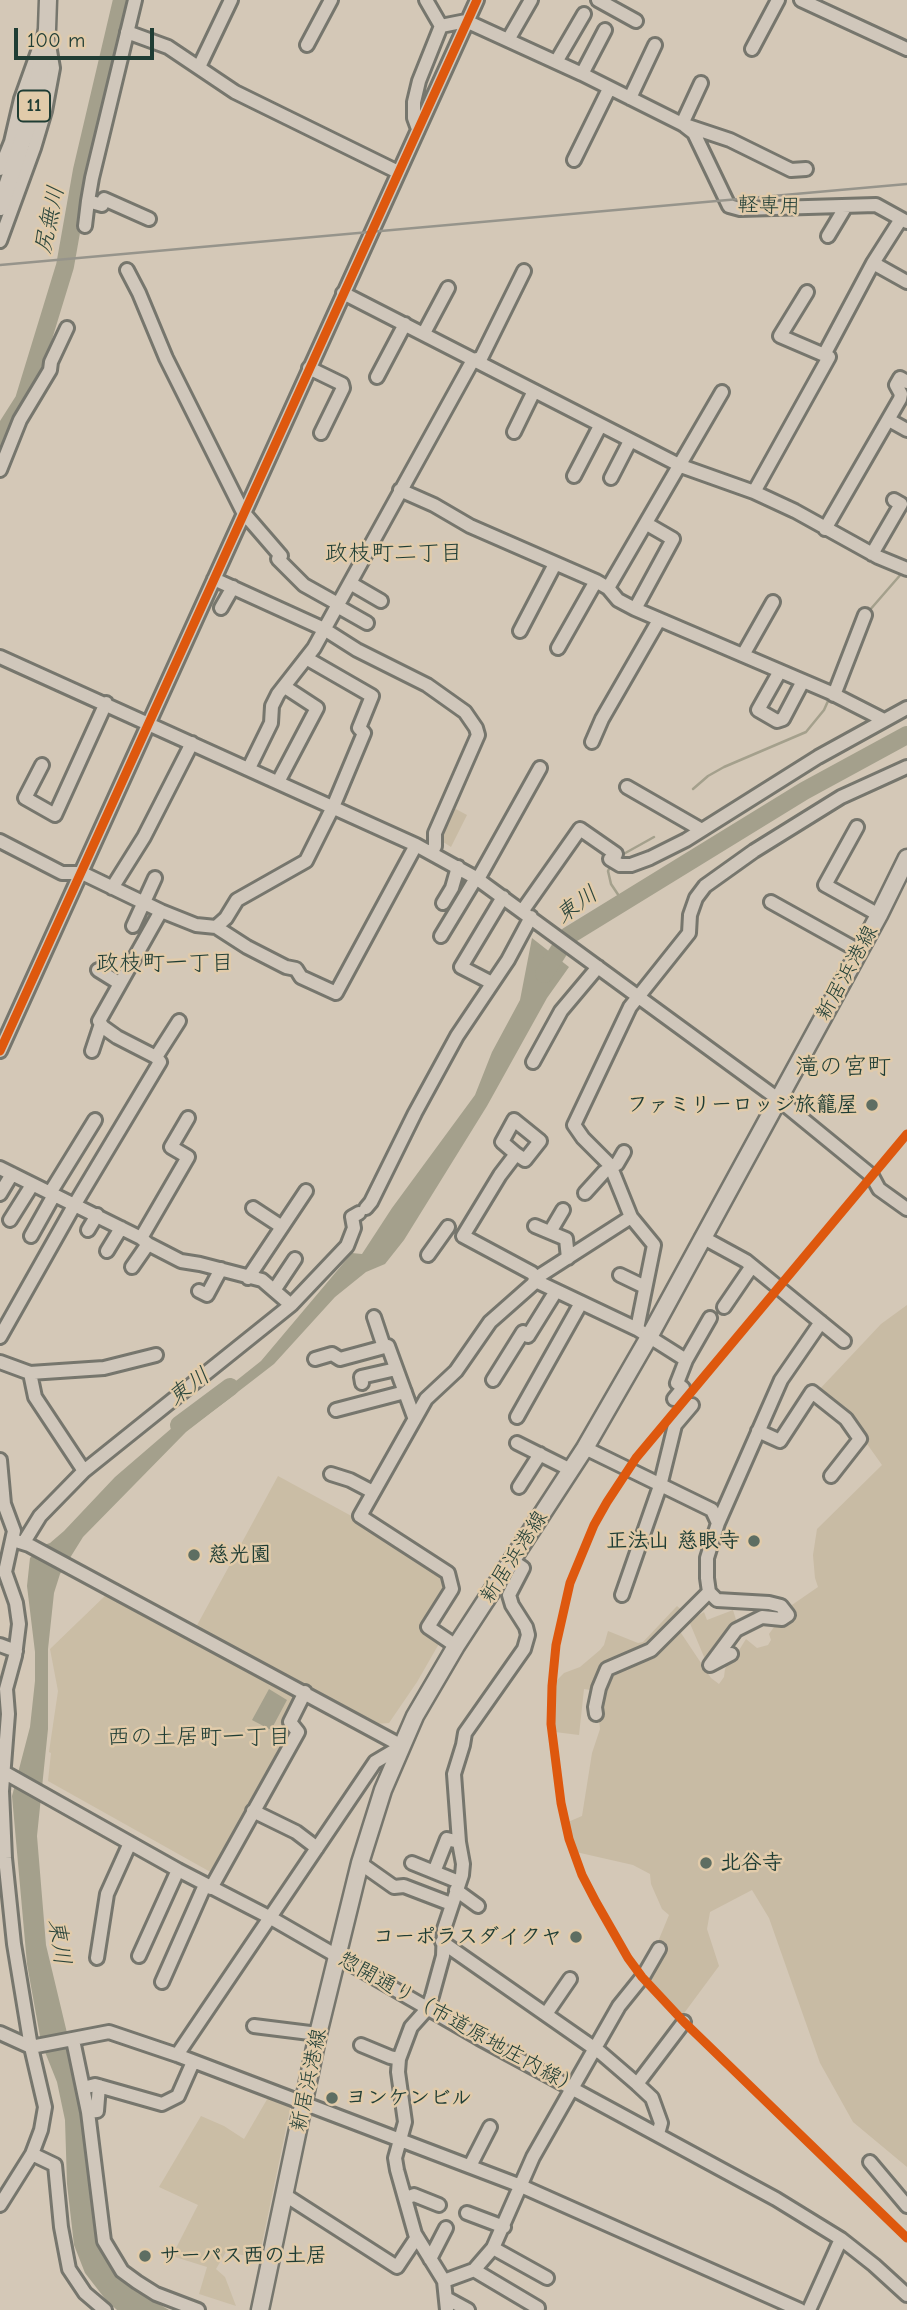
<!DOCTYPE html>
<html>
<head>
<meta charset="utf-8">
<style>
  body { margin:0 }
  #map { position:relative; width:907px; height:2310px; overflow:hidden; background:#d4c8b7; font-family:"Comic Neue",sans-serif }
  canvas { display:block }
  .scale { position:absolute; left:14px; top:28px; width:140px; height:32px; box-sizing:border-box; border:4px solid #1f3d34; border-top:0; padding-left:9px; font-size:21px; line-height:24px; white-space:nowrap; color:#1f3d34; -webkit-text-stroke:5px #e1cbaa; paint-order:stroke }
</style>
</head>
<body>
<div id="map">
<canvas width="907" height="2310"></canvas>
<div class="scale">100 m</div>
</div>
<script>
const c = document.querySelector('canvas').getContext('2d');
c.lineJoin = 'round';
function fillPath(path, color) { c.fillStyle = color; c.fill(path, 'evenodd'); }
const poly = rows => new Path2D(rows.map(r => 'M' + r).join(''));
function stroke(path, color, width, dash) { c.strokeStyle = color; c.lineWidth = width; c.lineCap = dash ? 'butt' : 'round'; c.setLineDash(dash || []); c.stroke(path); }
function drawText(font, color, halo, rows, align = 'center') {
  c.font = font + ' "Comic Neue","Klee One",sans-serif'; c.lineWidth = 5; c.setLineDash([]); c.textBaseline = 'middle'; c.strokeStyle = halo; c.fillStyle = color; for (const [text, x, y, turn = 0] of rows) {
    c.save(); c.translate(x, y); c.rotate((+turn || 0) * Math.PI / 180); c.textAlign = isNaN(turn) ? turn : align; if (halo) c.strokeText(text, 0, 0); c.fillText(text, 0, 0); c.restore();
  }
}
const built = poly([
  [278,1476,357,1519,442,1574,447,1588,423,1630,440,1642,417,1682,389,1723,374,1724,195,1629],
  [108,1593,297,1697,293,1734,214,1874,48,1781,51,1753,49,1752,58,1691,50,1649],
  [269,2096,291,2105,259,2258,226,2252,216,2269,225,2277,236,2306,199,2294,207,2267,172,2256,198,2205,159,2187,201,2116,224,2126,244,2139]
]);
const green = poly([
  [452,807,467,815,451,847,440,840,442,829],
  [907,1305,907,2167,853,2122,820,2063,769,1918,752,1890,710,1912,707,1929,719,1966,682,2016,642,1972,650,1961,669,1915,662,1909,651,1884,650,1874,633,1865,576,1852,568,1822,582,1816,592,1753,600,1729,598,1711,609,1670,677,1627,711,1678,719,1684,724,1677,725,1669,731,1658,736,1655,746,1639,757,1648,768,1645,771,1640,769,1634,774,1627,794,1616,789,1607,818,1587,815,1578,813,1555,817,1529,882,1465,845,1413,817,1392,881,1324],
  [677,1606,684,1612,641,1651,632,1651,611,1659,603,1665,591,1690,584,1689,579,1735,555,1732,554,1685,559,1678,564,1673,580,1667,600,1650,604,1645,608,1631,638,1643,643,1642],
  [733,1610,738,1626,707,1664,689,1621,704,1612,707,1620]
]);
const water = poly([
  [532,938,569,967,547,998,487,1106,404,1240,385,1264,366,1272,335,1297,274,1364,186,1432,83,1537,60,1574,54,1593,48,1649,48,1729,37,1836,46,1945,83,2100,104,2250,108,2259,120,2275,138,2292,169,2310,117,2310,106,2300,85,2273,74,2245,67,2184,65,2120,57,2082,41,2042,27,1964,12,1796,30,1727,35,1681,35,1652,27,1586,30,1558,41,1546,50,1543,64,1531,115,1477,180,1421,202,1408,261,1361,352,1253,362,1254,392,1208,475,1095,492,1052,520,1000],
  [269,1689,287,1700,271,1730,252,1720]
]);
const stream = poly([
  [869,611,902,573],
  [693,789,708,776,724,767,806,732,824,710,828,701],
  [620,856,654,837],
  [611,865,608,871,611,884,623,902]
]);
const river = poly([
  [0,443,5,430,24,400,65,266,82,170,122,0],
  [544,974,568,936,804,791,907,735],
  [179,1425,230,1387]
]);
const minor = poly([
  [135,0,92,178,88,201,102,205,104,199,149,219],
  [426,0,441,26,466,21,582,74,682,124,730,140,791,170,806,169],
  [598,0,636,21],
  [801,0,907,49],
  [127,32,168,47,235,92,398,172],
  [508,40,531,0],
  [307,45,331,0],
  [752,49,778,0],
  [556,62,584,14],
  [199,67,231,0],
  [582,74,605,30],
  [630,98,655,45],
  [682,124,701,83],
  [685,126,694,133,729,206,740,209,876,205,907,222],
  [418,129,414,118,414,102,419,81,441,26],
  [574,160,609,89],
  [0,169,11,142,21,99,40,46],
  [85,226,88,201],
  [828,236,846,206],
  [0,241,34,148,45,111,53,68,48,39],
  [873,263,907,282],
  [127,270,139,293,166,358,243,512,281,556,278,559,304,585,338,604],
  [343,293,681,466,754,492,795,511,878,557,907,569],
  [424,333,448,288],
  [824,355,873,263,901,219],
  [309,368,342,384,343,388,321,433],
  [377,377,405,324],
  [889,420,907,430],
  [514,432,534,391],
  [0,470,20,420,50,370,51,362,67,328],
  [574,476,600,426],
  [611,478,630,441],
  [400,490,434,505,470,526,596,581,608,588,618,600,635,609,829,692,884,720],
  [754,492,829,357,780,336,807,292],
  [825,529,900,399,901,394,896,385,900,378,907,382],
  [872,554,901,504,894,500],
  [214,579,324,629,357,650,427,685,465,712,476,728,478,735,435,833,435,846,432,852],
  [350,583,381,601],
  [608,588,722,392],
  [337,606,367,623],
  [221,608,233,587],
  [635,609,673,539,647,524],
  [520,631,555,564],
  [558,648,596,581],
  [743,655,773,602],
  [0,657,416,845,476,878,778,1099,872,1176,879,1189,907,1209],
  [780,671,758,710,777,721,783,719,803,681],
  [834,695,865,615],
  [592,742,602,719,659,620],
  [42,765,25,798,55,815,106,703],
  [249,768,271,723,272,706,278,694,314,648,473,360,481,358,524,271],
  [278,782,317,708,285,687],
  [627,787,700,829],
  [857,827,825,885,879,915],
  [0,841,62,873,82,873,161,911,99,1021,103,1027,117,1037,156,1057,160,1062,75,1204,0,1337],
  [478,879,540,768],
  [112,888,144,837,192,743],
  [771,902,859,951],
  [443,903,452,888,458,867],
  [523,910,580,829,616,854,610,859,620,865,631,865,650,858,686,840,818,757,907,708],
  [161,911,196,925,216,927,247,947,286,967,296,969,301,977,336,993,416,845],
  [133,926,155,878],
  [216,927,226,918,237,900,306,861,333,807,364,733,359,728,372,696,306,658],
  [441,936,476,878],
  [98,970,119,983],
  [492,983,461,967,503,897],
  [0,1051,477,0],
  [92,1051,101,1024],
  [156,1057,179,1021],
  [533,1062,561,1011,598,967],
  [516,1154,502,1142,514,1120,540,1141,525,1160,516,1154,500,1175,463,1236,532,1273,540,1283,637,1329,686,1360,677,1383,683,1388,674,1399],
  [0,1168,141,1238,148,1244,181,1261,200,1264,262,1280,291,1305,347,1246,354,1228,352,1217,359,1213],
  [50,1193,95,1120],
  [585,1193,604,1172,617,1164,624,1152],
  [0,1194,12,1174],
  [253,1208,282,1227],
  [366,1208,371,1202,415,1113,457,1036,508,960,531,917],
  [10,1220,32,1185],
  [535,1226,566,1239,568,1258],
  [88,1230,97,1215],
  [550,1232,563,1210],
  [31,1236,54,1195],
  [702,1237,746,1261,844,1341],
  [141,1238,188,1157,171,1147,188,1118],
  [107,1251,121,1228],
  [428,1255,448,1227],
  [132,1267,148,1244],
  [620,1275,645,1287],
  [248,1278,306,1191],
  [275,1289,295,1259],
  [199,1291,207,1295,221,1269],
  [724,1307,752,1266],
  [374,1317,384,1347],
  [637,1329,654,1245,631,1217,610,1165,583,1138,574,1125,630,1007,689,933,690,915,696,898,705,886,754,851,841,797,907,767],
  [315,1359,332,1354,340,1359,388,1346,414,1417],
  [686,1360,710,1318],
  [0,1362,30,1373],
  [493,1380,523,1332,528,1336,556,1291],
  [362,1383,361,1377,396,1369],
  [336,1410,405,1392],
  [517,1417,581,1303],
  [758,1431,780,1441,812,1392,846,1419,860,1439,831,1476],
  [517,1443,571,1470],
  [585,1448,712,1510,718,1523,707,1558,707,1578,709,1592,717,1600,769,1603,781,1606,788,1615,782,1619,762,1617,736,1630,710,1665,731,1654],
  [0,1460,4,1504,14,1531,5,1572,16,1603,19,1624,15,1656,6,1689,8,1714,2,1791,5,1858,14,1944,31,2047,45,2107,41,2130,32,2154,0,2205],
  [84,1471,35,1397,30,1373,104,1368,156,1355],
  [331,1474,350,1480,373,1492],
  [519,1487,540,1454],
  [718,1523,781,1380,821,1322],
  [13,1540,29,1545,402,1746,375,1762,177,2055],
  [24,1542,40,1516,84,1471,291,1305],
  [622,1595,660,1486,675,1425,692,1405],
  [0,1645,16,1651],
  [456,1646,428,1627,452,1589,448,1573,360,1516,426,1399,456,1371,490,1322,533,1284,536,1278,631,1217],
  [596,1714,595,1707,599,1688,607,1669,651,1650,709,1592],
  [0,1770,178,1870,271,1918,479,2038,776,2199,841,2239,874,2265,907,2295],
  [253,1811,296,1832,317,1848],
  [360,1863,394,1887,404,1886,451,1904],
  [412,1863,459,1882],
  [434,1872,447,1839,459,1842],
  [211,1888,298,1732,290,1722,305,1692],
  [456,1890,478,1906],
  [442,1942,601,2053,637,2084,652,2098,661,2123,658,2134],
  [139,1956,178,1870],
  [97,1958,107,1894,130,1843],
  [162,1982,205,1885],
  [546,2014,570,1979],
  [254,2026,318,2034],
  [0,2033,31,2047,109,2032,177,2055,521,2186,800,2310],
  [73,2040,88,2112,104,2241,122,2271,137,2282,156,2294,198,2310],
  [361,2045,390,2057,399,2059],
  [637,2084,684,2022],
  [83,2088,95,2085,162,2104,178,2096,193,2062],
  [88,2112,97,2111,99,2086],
  [32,2154,55,2165,61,2227,69,2269,85,2293,105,2310],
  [870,2162,907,2206],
  [470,2166,490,2127],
  [285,2195,397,2267,417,2237],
  [406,2198,414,2195,439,2205],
  [467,2213,504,2227],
  [493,2248,547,2278],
  [430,2259,446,2228],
  [474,2270,538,2308],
  [444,2281,474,2270,493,2248,533,2157,619,2006,644,1975,659,1949],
  [446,2298,468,2310],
  [447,2310,444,2281,415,2234,397,2170,395,2158,405,2122,398,2072,399,2059,411,2027,428,2008,432,1996,443,1956,444,1929,462,1875,463,1864,459,1842,454,1774,463,1745,465,1733,524,1649,528,1635,526,1627,512,1605,509,1595,523,1568,511,1560],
  [809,2310,841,2239]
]);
const major = poly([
  [0,207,34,106,47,29,48,0],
  [260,2310,318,2034,360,1863,383,1790,402,1746,415,1716,456,1646,585,1448,649,1337,879,915,907,858]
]);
const rail = poly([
  [0,265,907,184]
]);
const cycleway = poly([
  [0,1051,477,0],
  [907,1134,636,1458,607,1502,594,1525,570,1583,556,1645,552,1686,551,1724,561,1803,569,1839,582,1875,596,1902,628,1958,642,1977,684,2022,907,2238]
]);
const markers = [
  [872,1105,7,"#5e6e62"],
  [754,1541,7,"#5e6e62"],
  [194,1555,7,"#5e6e62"],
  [706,1863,7,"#5e6e62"],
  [576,1937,7,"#5e6e62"],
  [332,2098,7,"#5e6e62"],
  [145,2256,7,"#5e6e62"]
];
const shields = [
  [34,106,32]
];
const shieldNames = [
  ["11",34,106]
];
const streetNames = [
  ["軽専用",769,206,2],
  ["新居浜港線",847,973,-61],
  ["新居浜港線",514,1557,-57],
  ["惣開通り（市道原地庄内線）",459,2024,29],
  ["新居浜港線",309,2080,-78]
];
const poiNames = [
  ["ファミリーロッジ旅籠屋",858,1105,"right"],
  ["正法山 慈眼寺",740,1541,"right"],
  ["慈光園",208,1555],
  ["北谷寺",720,1863],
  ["コーポラスダイクヤ",562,1937,"right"],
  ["ヨンケンビル",346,2098],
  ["サーパス西の土居",159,2256]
];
const waterNames = [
  ["尻無川",50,220,-78],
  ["東川",577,905,-36],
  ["東川",189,1387,-37],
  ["東川",59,1942,82]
];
const neighbourhoodNames = [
  ["政枝町二丁目",394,553],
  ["政枝町一丁目",165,963],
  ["西の土居町一丁目",199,1737]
];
const quarterNames = [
  ["滝の宮町",843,1067]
];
fillPath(built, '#cabda5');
fillPath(green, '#c8bba4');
fillPath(water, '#a4a08c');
stroke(stream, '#a4a08c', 2.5);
stroke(river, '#a4a08c', 18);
stroke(minor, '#76766d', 18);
stroke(major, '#76766d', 21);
stroke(minor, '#d0c7bb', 12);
stroke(major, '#d0c7bb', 16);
stroke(rail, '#96948b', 2.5);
stroke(cycleway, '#de580e', 9);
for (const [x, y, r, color] of markers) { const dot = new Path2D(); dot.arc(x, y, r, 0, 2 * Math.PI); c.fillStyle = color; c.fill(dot); stroke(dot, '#e1cbaa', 2.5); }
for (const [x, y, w] of shields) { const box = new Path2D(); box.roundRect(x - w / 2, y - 15.5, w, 31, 5); c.fillStyle = '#e1cbaa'; c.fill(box); stroke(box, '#1f3d34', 2); }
drawText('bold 19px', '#1f3d34', null, shieldNames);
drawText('21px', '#1f3d34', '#e1cbaa', streetNames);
drawText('bold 21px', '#1f3d34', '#e1cbaa', poiNames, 'left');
drawText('italic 23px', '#2a453b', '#e1cbaa', waterNames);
drawText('23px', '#1f3d34', '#e1cbaa', neighbourhoodNames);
drawText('24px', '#1f3d34', '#e1cbaa', quarterNames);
</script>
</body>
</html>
